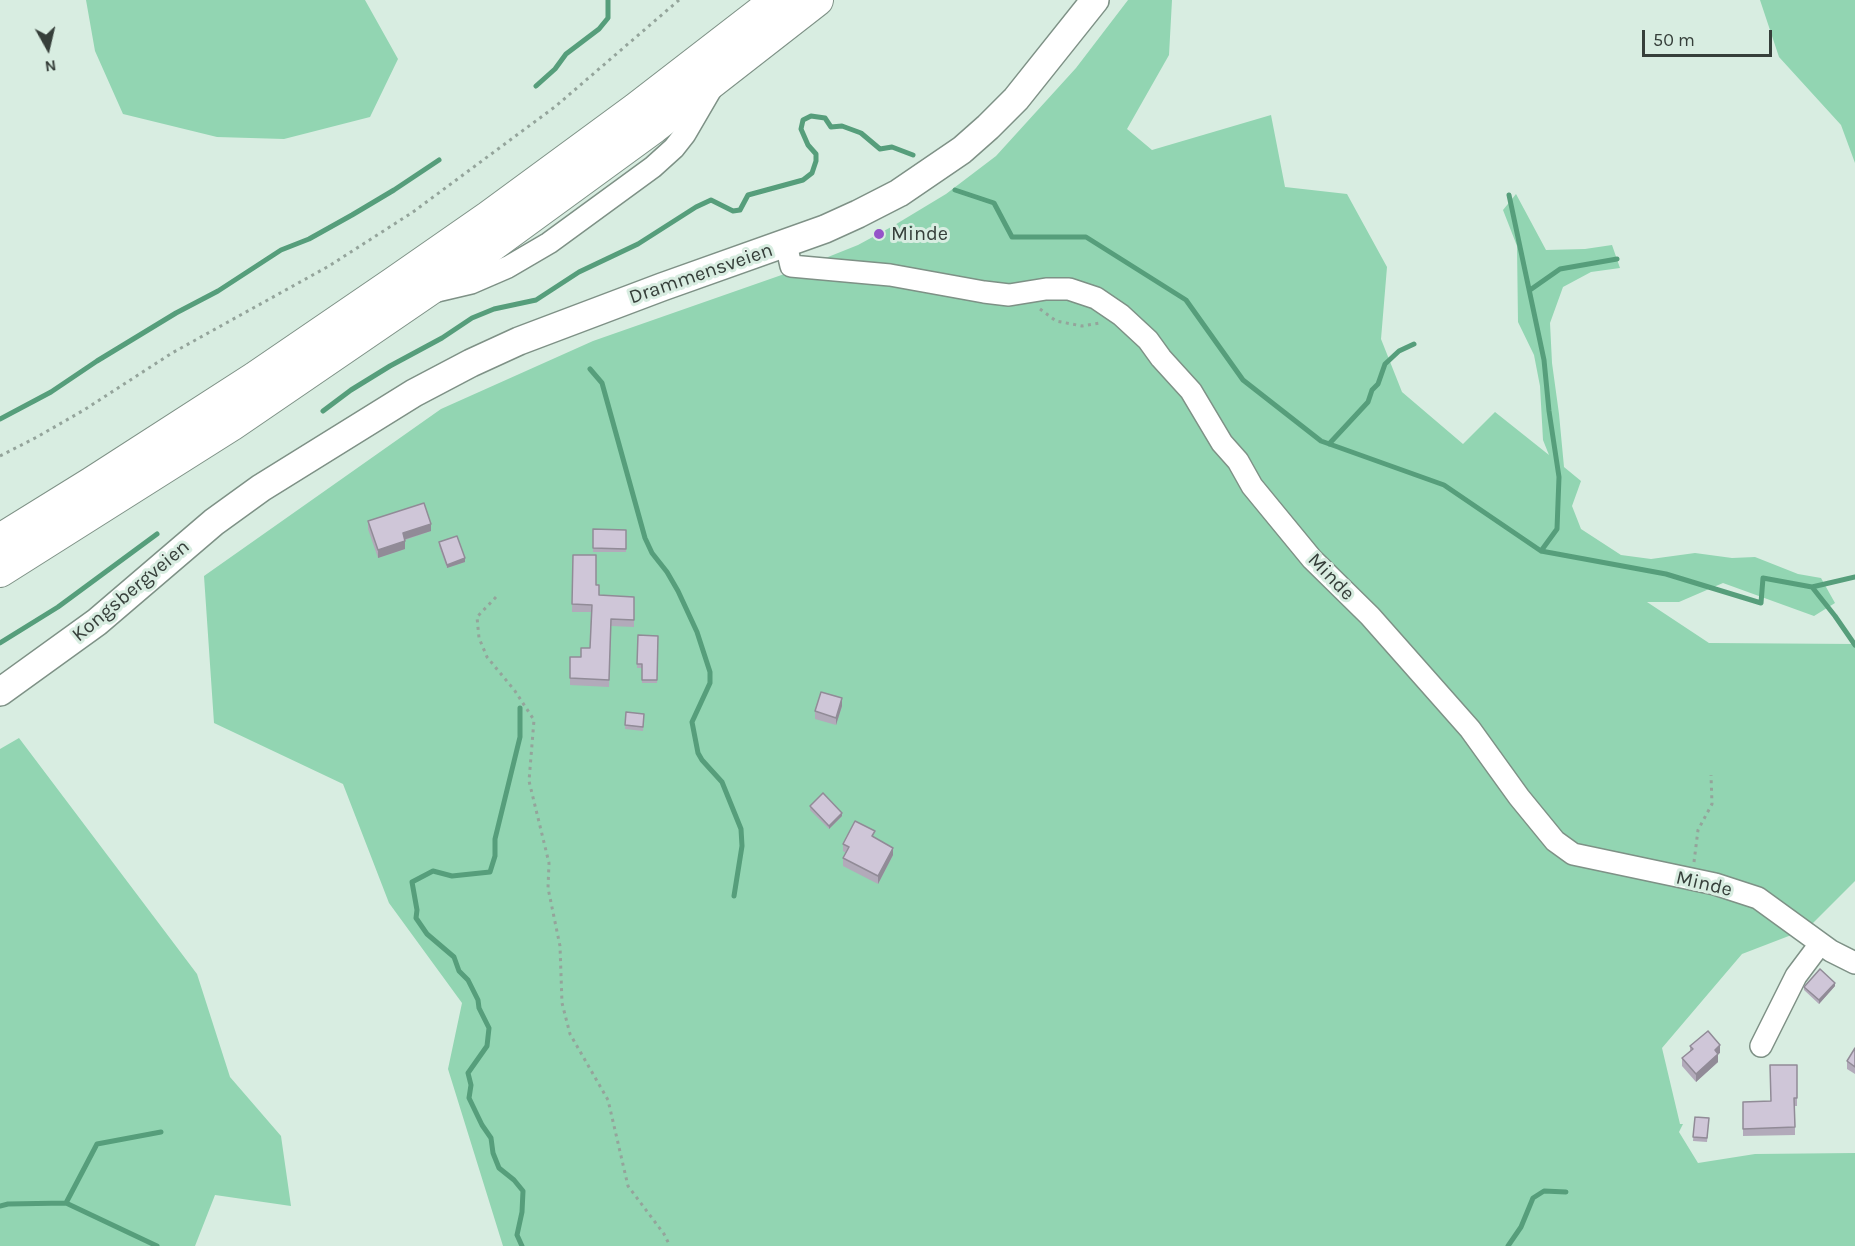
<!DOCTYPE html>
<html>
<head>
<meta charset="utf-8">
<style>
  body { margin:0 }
  #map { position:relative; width:1855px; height:1246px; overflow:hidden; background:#d8ede1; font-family:Karla,sans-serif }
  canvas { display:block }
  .north { position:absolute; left:18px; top:18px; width:60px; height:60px; -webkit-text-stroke:4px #d8ede1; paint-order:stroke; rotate:172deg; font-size:16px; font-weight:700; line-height:24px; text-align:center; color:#363f3a }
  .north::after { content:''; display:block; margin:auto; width:21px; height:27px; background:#363f3a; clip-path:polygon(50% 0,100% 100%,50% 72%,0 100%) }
  .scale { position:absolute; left:1642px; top:30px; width:130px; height:27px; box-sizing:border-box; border:3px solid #363f3a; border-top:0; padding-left:8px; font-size:18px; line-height:21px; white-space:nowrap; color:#363f3a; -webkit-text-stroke:4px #d8ede1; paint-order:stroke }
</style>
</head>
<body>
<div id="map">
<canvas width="1855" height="1246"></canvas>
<div class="north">N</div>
<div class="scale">50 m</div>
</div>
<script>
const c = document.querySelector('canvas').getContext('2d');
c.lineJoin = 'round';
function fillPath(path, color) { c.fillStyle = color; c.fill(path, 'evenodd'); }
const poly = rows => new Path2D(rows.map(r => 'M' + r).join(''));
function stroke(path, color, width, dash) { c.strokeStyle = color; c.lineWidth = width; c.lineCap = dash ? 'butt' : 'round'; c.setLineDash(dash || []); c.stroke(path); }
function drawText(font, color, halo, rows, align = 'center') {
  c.font = font + ' Karla,sans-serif'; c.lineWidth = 6; c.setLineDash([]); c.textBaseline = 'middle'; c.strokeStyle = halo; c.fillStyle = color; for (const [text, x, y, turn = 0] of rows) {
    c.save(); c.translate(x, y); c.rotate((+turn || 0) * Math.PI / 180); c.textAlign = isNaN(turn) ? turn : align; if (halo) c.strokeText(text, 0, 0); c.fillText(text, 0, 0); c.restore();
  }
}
const green = poly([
  [86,0,365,0,398,59,370,117,284,139,217,137,123,114,95,51],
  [1128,0,1172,0,1169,55,1127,129,1152,150,1271,115,1285,187,1347,194,1387,267,1381,339,1402,392,1463,444,1495,412,1549,455,1543,440,1540,386,1534,355,1518,322,1517,246,1503,210,1516,194,1546,250,1585,249,1612,245,1620,268,1591,272,1563,287,1550,323,1552,363,1559,414,1564,467,1581,481,1572,506,1581,529,1621,555,1651,559,1695,553,1732,558,1755,557,1798,574,1821,578,1835,603,1814,616,1723,583,1679,602,1647,602,1709,643,1855,644,1855,881,1807,929,1742,954,1662,1048,1680,1124,1683,1124,1679,1132,1698,1163,1755,1154,1855,1153,1855,1246,503,1246,448,1069,462,1003,389,903,343,784,214,723,204,576,441,409,593,341,793,271,858,245,893,226,946,194,996,156,1076,68],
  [1760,0,1855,0,1855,163,1841,125,1779,57],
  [19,738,197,974,230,1077,281,1136,291,1206,215,1195,195,1246,0,1246,0,749]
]);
const stream = poly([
  [536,86,555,69,566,54,599,29,608,18,608,0],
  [955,190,994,203,1012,237,1086,237,1186,300,1243,380,1321,441,1444,485,1541,551,1666,574,1761,603,1763,578,1812,587,1835,616,1855,645],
  [1509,195,1544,360,1549,411,1559,477,1557,529,1541,551],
  [1530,290,1560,269,1617,259],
  [590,369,602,383,645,538,652,553,667,572,678,591,697,632,710,672,710,683,692,722,698,753,702,760,722,782,741,829,742,846,734,896],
  [323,411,351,390,390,366,442,338,472,318,494,309,536,300,579,272,638,244,696,207,711,200,733,211,740,210,748,195,803,180,812,173,816,161,816,154,808,145,801,129,803,120,811,116,825,118,831,127,842,126,861,133,880,149,892,147,913,155],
  [0,419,51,392,97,361,176,313,218,291,281,250,309,239,352,215,394,190,439,160],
  [1329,444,1368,402,1372,390,1378,384,1385,364,1399,351,1414,344],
  [1812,587,1855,577],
  [0,643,58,607,157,534],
  [520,708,520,737,495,839,495,856,490,872,452,876,433,871,412,882,417,910,416,918,427,934,454,957,459,971,468,980,478,1000,479,1008,489,1028,487,1046,468,1073,471,1085,469,1098,482,1125,491,1138,493,1153,499,1168,514,1180,523,1191,522,1212,517,1235,522,1246],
  [66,1203,97,1144,161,1132],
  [0,1206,8,1204,66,1203,157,1246],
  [1508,1246,1521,1227,1533,1198,1544,1191,1566,1192]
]);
const path = poly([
  [1040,309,1056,321,1082,326,1100,323],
  [0,456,37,437,84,410,172,353,329,266,413,212,556,106,679,0],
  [496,597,477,617,479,638,487,657,515,691,534,720,529,781,549,863,548,888,560,946,562,1003,570,1034,608,1100,628,1186,664,1234,670,1246],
  [1694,862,1698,830,1712,804,1711,775]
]);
const minor = poly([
  [786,244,791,266,890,275,984,292,1009,295,1046,289,1069,289,1096,298,1121,315,1148,340,1161,358,1191,391,1222,443,1238,461,1252,486,1312,559,1370,616,1470,729,1519,797,1555,841,1573,854,1715,884,1758,898,1831,951,1855,963],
  [437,291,471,283,508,267,549,243,653,167,674,148,685,134,713,86],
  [1761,1046,1796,976,1820,944]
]);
const major = poly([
  [0,692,97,622,214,522,261,488,414,393,471,363,519,341,662,287,825,229,858,214,899,193,962,150,988,127,1016,99,1095,0]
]);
const highway = poly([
  [0,540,92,483,255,378,394,283,489,217,636,109,777,0],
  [0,571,231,425,462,267,654,127,817,0]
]);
const wall = poly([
  [368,521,431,531,405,540,405,549,378,558,368,529],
  [593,529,626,530,626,552,593,552],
  [439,542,465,562,447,568,439,546],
  [573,555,596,585,599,595,634,597,634,627,611,626,609,687,570,685,570,657,581,657,590,648,591,612,572,612],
  [638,635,658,636,657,683,642,683,642,668,637,668],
  [842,706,836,725,815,719,815,711],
  [626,712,644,714,643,731,625,729],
  [810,806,842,816,829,829,810,810],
  [875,837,893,855,878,884,843,866,843,858,846,853,843,851,843,844],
  [1835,986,1819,1004,1804,990,1804,987],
  [1690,1046,1720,1053,1718,1054,1718,1062,1696,1082,1682,1066,1682,1058,1690,1051],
  [1855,1048,1855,1074,1847,1069,1847,1061],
  [1797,1065,1797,1106,1795,1106,1795,1135,1743,1136,1743,1102,1771,1101],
  [1695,1117,1709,1118,1707,1142,1693,1141]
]);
const shadedWall = poly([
  [431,524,431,531,403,540,403,533],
  [405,541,405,549,378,558,378,550],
  [465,558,465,562,447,568,447,565],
  [842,698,842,706,836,725,836,718],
  [842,813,842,816,829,829,829,826],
  [893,848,893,855,878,884,878,876],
  [1835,983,1835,986,1819,1004,1819,1000],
  [1720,1045,1720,1053,1718,1054,1718,1062,1696,1082,1696,1074,1715,1050]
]);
const building = poly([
  [424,503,431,524,403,533,405,541,378,550,368,521,424,503],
  [593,529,626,530,626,549,593,548,593,529],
  [457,536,465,558,447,565,439,542,457,536],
  [573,555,596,555,596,585,599,585,599,595,634,597,634,620,611,619,609,680,570,678,570,657,581,657,581,648,590,648,592,605,572,604,573,555],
  [638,635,658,636,657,680,642,680,642,664,637,664,638,635],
  [821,692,842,698,836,718,815,711,821,692],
  [626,712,644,714,643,727,625,725,626,712],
  [823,793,842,813,829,826,810,806,823,793],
  [855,821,875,831,872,836,893,848,878,876,843,858,849,847,843,844,855,821],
  [1820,969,1835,983,1819,1000,1804,987,1820,969],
  [1708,1031,1720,1045,1715,1050,1718,1054,1696,1074,1682,1058,1693,1049,1690,1046,1708,1031],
  [1855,1048,1855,1067,1847,1061,1855,1048],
  [1770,1065,1797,1065,1797,1098,1794,1098,1795,1127,1743,1129,1743,1102,1771,1101,1770,1065],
  [1695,1117,1709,1118,1707,1138,1693,1137,1695,1117]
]);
const markers = [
  [879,234,6,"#9554c9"]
];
const poiNames = [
  ["Minde",891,234]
];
const streetNames = [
  ["Drammensveien",701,274,-19],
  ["Minde",1331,577,46],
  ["Kongsbergveien",131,591,-40],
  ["Minde",1704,884,13]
];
fillPath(green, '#92d5b2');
stroke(stream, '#569e7b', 5);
stroke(minor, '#7e9186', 24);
stroke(major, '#7e9186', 30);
stroke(highway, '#7e9186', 34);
stroke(path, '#94a49b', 3, [3, 4.5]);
stroke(minor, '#fff', 21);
stroke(major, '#fff', 27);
stroke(highway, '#fff', 32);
fillPath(wall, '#b2aaba');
fillPath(shadedWall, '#918b97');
fillPath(building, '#cfc6d8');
stroke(building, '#918b97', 1.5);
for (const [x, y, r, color] of markers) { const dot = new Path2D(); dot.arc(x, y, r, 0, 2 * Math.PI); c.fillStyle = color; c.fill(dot); stroke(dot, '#d8ede1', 2); }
drawText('20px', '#363f3a', '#d8ede1', poiNames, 'left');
drawText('20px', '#363f3a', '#d8ede1', streetNames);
</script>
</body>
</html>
